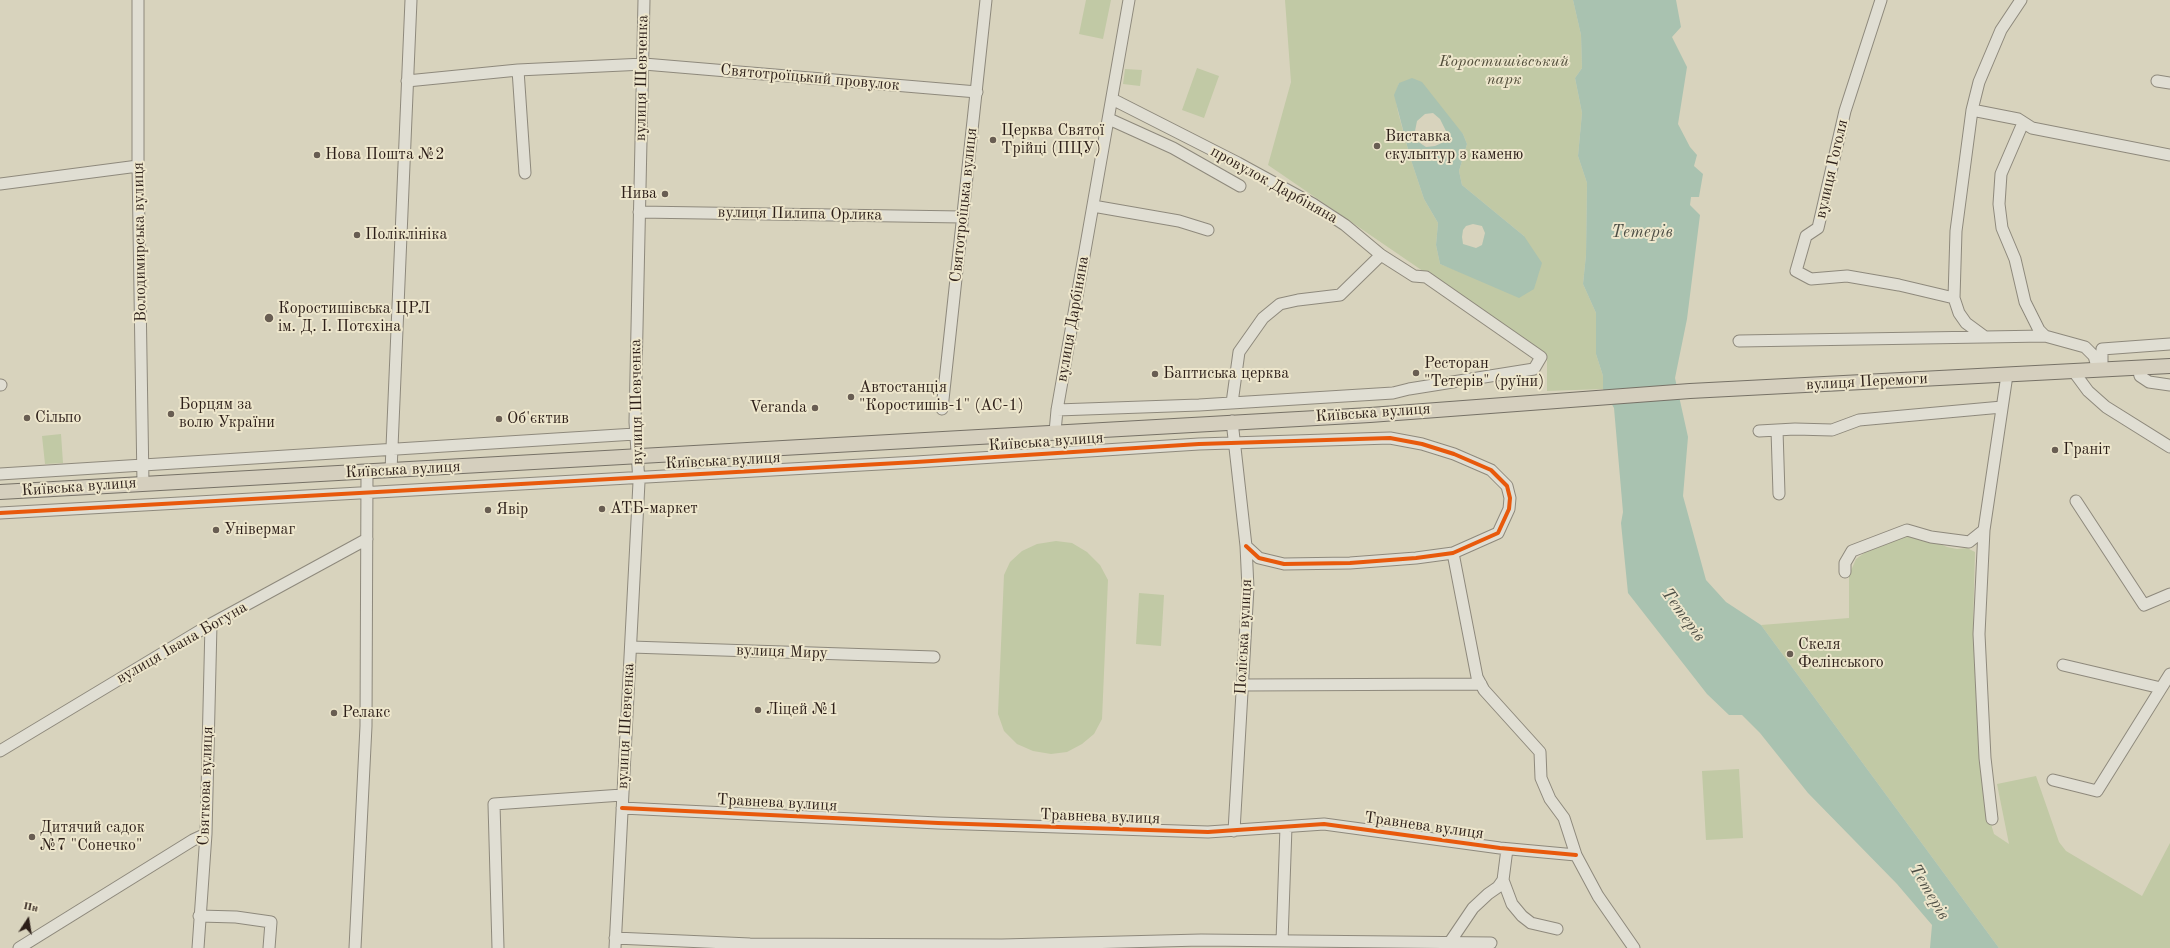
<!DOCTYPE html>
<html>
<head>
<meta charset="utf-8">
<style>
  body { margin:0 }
  #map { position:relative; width:2170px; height:948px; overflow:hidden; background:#d8d3bd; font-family:"Old Standard TT",serif }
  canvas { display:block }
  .north { position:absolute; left:8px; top:900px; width:40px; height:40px; -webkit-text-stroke:3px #ede6cc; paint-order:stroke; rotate:12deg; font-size:11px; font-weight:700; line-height:16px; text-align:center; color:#2c1e18 }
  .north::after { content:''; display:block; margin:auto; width:14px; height:18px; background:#2c1e18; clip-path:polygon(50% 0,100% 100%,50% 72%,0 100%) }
</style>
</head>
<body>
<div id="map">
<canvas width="2170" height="948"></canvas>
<div class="north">Пн</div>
</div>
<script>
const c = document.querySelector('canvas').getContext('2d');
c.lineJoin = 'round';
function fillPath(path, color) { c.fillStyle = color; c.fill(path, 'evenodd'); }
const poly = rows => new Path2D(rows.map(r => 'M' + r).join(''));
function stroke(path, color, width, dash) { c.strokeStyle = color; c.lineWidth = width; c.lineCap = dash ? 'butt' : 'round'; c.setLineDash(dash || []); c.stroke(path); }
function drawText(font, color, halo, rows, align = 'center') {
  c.font = font + ' "Old Standard TT",serif'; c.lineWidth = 4; c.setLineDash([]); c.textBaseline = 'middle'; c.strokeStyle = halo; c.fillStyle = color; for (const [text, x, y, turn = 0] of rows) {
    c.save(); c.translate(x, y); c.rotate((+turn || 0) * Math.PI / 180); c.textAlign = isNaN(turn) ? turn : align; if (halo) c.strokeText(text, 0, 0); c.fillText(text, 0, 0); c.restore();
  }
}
const green = poly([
  [1086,0,1111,0,1103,39,1079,34],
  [1285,0,1573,0,1581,35,1582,68,1575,78,1582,113,1578,156,1587,183,1586,255,1583,284,1596,313,1596,354,1603,376,1603,389,1547,391,1547,356,1268,165,1291,82],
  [1399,83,1463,134,1467,144,1459,171,1462,185,1524,236,1474,277,1440,264,1436,245,1438,223,1424,199,1410,157,1398,112,1395,95],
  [1197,68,1219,76,1204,118,1182,110],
  [1125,69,1142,70,1140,86,1123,84],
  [61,434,63,463,45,464,42,436],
  [1909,534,1929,539,1947,547,1957,549,1967,548,1975,552,1973,624,1982,756,1991,824,1994,834,2009,844,1997,784,2036,776,2059,842,2066,851,2142,896,2170,843,2170,948,1999,948,1761,625,1849,618,1849,575,1856,559,1871,548],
  [1056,541,1072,543,1087,552,1100,565,1108,580,1102,719,1094,734,1082,744,1067,752,1051,754,1033,751,1017,744,1004,731,998,714,1004,575,1010,562,1022,551,1037,544],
  [1139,593,1164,595,1161,646,1136,644],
  [1739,769,1743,838,1706,840,1702,771]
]);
const water = poly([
  [1573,0,1676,0,1681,27,1672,37,1687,67,1678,124,1690,147,1697,155,1694,166,1703,174,1699,197,1691,197,1690,205,1700,215,1687,319,1675,378,1688,437,1683,496,1706,580,1726,602,1761,625,1999,948,1930,948,1932,925,1897,884,1808,793,1760,733,1742,715,1729,715,1707,694,1628,593,1621,523,1623,512,1614,408,1603,389,1603,376,1596,354,1596,313,1583,284,1586,255,1587,183,1578,156,1582,113,1575,78,1582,68,1581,35],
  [1412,78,1422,82,1463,134,1467,144,1459,171,1462,185,1524,236,1542,263,1534,289,1519,298,1440,264,1436,245,1438,223,1424,199,1410,157,1394,95,1399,83],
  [1433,113,1440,119,1447,133,1444,142,1435,146,1426,147,1417,141,1415,131,1417,121,1425,114],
  [1473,224,1482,226,1485,233,1482,245,1476,248,1463,244,1462,237,1463,230,1466,226]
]);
const minor = poly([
  [138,0,138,166,143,483],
  [1881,0,1845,111,1818,228,1806,236,1796,271,1811,279,1847,276,1899,285,1954,298],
  [2021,0,2001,30,1979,82,1972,110,1956,231,1954,298,1959,313,1966,323,1985,337,2045,336,2085,347,2094,356,2098,370],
  [518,70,525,173],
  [407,81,518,70,644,64,977,92],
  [2157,81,2170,83],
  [1972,110,2018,119,2032,128,2170,155],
  [1109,119,1173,148,1240,186],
  [2023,123,2001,174,1999,204,2002,228,2015,259,2025,302,2039,330,2045,336],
  [0,184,138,166],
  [1093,206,1179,221,1208,230],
  [639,212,962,217],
  [1739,341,1984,337],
  [2102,367,2102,349,2170,344],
  [2138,368,2140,376,2149,382,2170,385],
  [2074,372,2088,391,2106,407,2170,447],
  [0,385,1,385],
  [1232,403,1239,352,1263,318,1280,304,1298,300,1340,295,1381,255],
  [942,409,986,0],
  [1057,410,1199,405,1393,393,1409,389,1534,369,1541,357,1426,277,1414,276,1381,255,1345,225,1313,204,1238,163,1112,99],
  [1232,421,1246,546,1248,588,1234,831],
  [1777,430,1779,494],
  [1759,431,1795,429,1832,430,1859,420,2002,407],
  [1055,432,1057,410,1129,0],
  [391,471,411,0],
  [0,474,635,434],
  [2076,501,2144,605,2170,594],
  [0,513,916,462,1199,444,1390,438,1422,444,1454,454,1491,470,1507,486,1510,498,1509,509,1498,533,1453,553,1416,558,1350,563,1284,564,1259,558,1246,546],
  [1453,553,1477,677,1484,690,1540,752,1541,778,1550,799,1564,818,1576,855,1598,896,1634,948],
  [1845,572,1845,563,1852,551,1907,530,1931,537,1969,542,1984,530],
  [631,647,934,657],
  [2063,665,2161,688],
  [1243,685,1481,684],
  [0,751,211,624,367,539],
  [2053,780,2097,791,2170,674],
  [622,808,938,823,1208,832,1324,824,1500,848,1576,855],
  [1992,819,1985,758,1979,634,1984,530,2007,375],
  [1503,880,1507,849],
  [199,916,236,917,271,922,269,948],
  [615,938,750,944,1002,945,1201,940,1491,943],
  [1282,941,1286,827],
  [1450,942,1473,908,1488,894,1498,887,1503,880,1512,904,1522,916,1531,923,1557,929],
  [19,948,193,840,206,834],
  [198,948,206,834,211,624],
  [355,948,366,726,367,473],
  [498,948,494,804,622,795],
  [615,948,639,482,635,422,644,0]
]);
const major = poly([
  [0,492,1370,415,1690,391,2170,366]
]);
const cycleway = poly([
  [0,513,916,462,1199,444,1390,438,1422,444,1454,454,1491,470,1507,486,1510,498,1509,509,1498,533,1453,553,1416,558,1350,563,1284,564,1259,558,1246,546],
  [622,808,938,823,1208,832,1324,824,1500,848,1576,855]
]);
const markers = [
  [993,140,4,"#685d52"],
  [1377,146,4,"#685d52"],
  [317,155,4,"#685d52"],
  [665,194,4,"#685d52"],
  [357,235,4,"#685d52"],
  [269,318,5,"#685d52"],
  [1416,373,4,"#685d52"],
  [1155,374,4,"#685d52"],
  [851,397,4,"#685d52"],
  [815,408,4,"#685d52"],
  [171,414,4,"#685d52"],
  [27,418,4,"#685d52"],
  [499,419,4,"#685d52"],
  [2055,450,4,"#685d52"],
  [602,509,4,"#685d52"],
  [488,510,4,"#685d52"],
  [216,530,4,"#685d52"],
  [1790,654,4,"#685d52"],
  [758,710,4,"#685d52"],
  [334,713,4,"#685d52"],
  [32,837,4,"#685d52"]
];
const parkNames = [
  ["Коростишівський",1504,62],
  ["парк",1504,80]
];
const streetNames = [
  ["вулиця Шевченка",642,78,-89],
  ["Святотроїцький провулок",810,78,5],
  ["вулиця Гоголя",1832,169,-77],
  ["провулок Дарбіняна",1274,185,29],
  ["Святотроїцька вулиця",964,205,-84],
  ["вулиця Пилипа Орлика",800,214,1],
  ["Володимирська вулиця",140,242,-91],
  ["вулиця Дарбіняна",1073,319,-80],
  ["вулиця Перемоги",1867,382,-3],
  ["вулиця Шевченка",637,402,-91],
  ["Київська вулиця",1373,413,-4],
  ["Київська вулиця",1046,442,-4],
  ["Київська вулиця",723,461,-3],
  ["Київська вулиця",403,470,-3],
  ["Київська вулиця",79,487,-4],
  ["Поліська вулиця",1244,637,-87],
  ["вулиця Івана Богуна",182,643,-30],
  ["вулиця Миру",782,652,2],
  ["вулиця Шевченка",626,726,-87],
  ["Святкова вулиця",206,786,-88],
  ["Травнева вулиця",777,803,3],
  ["Травнева вулиця",1100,817,2],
  ["Травнева вулиця",1424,826,8]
];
const poiNames = [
  ["Церква Святої",1001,131],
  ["Трійці (ПЦУ)",1001,149],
  ["Виставка",1385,137],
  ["скульптур з каменю",1385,155],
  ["Нова Пошта №2",325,155],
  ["Нива",657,194,"right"],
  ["Поліклініка",365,235],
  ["Коростишівська ЦРЛ",278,309],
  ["ім. Д. І. Потєхіна",278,327],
  ["Ресторан",1424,364],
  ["\"Тетерів\" (руїни)",1424,382],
  ["Баптиська церква",1163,374],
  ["Автостанція",859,388],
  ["\"Коростишів-1\" (АС-1)",859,406],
  ["Борцям за",179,405],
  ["волю України",179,423],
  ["Veranda",807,408,"right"],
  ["Сільпо",35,418],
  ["Об'єктив",507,419],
  ["Граніт",2063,450],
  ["АТБ-маркет",610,509],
  ["Явір",496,510],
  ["Універмаг",224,530],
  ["Скеля",1798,645],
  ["Фелінського",1798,663],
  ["Ліцей №1",766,710],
  ["Релакс",342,713],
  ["Дитячий садок",40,828],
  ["№7 \"Сонечко\"",40,846]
];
const waterNames = [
  ["Тетерів",1642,233],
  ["Тетерів",1683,615,54],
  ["Тетерів",1929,892,59]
];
fillPath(green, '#c1c9a5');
fillPath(water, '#a9c2b0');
stroke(minor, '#8e897c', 13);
stroke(major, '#767166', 16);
stroke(minor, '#e0ded3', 11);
stroke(major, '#d5cfbe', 14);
stroke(cycleway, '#e8590c', 4);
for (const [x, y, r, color] of markers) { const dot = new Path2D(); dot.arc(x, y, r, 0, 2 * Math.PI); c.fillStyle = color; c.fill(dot); stroke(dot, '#ede6cc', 1.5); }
drawText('italic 16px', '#534f3c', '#ede6cc', parkNames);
drawText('16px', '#2c1e18', '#ede6cc', streetNames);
drawText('16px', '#2c1e18', '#ede6cc', poiNames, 'left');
drawText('italic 17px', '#4c4d44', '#ede6cc', waterNames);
</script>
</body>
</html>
